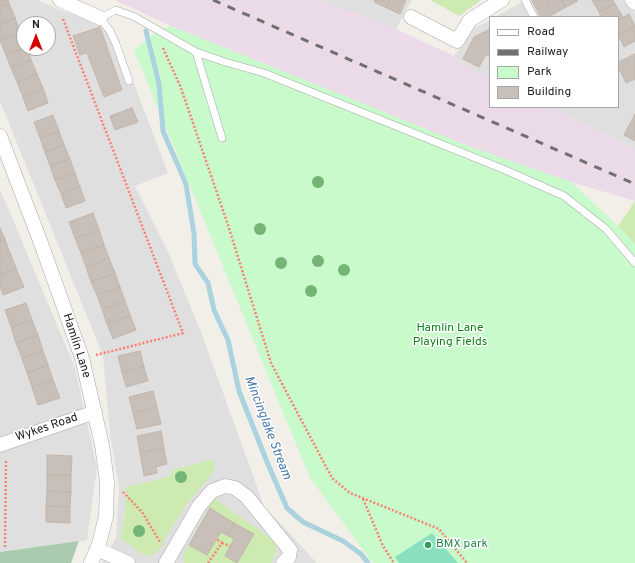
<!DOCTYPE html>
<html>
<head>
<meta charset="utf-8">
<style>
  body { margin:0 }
  #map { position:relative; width:635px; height:563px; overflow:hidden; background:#f2efe9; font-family:Overpass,sans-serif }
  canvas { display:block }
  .legend { position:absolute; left:489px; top:16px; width:130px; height:92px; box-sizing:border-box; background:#fff; border:1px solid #a7a7a7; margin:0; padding:5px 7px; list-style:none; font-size:12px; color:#222 }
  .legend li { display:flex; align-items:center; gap:8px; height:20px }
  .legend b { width:20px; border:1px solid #a7a7a7 }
  .north { position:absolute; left:16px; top:16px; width:40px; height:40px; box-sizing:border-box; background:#fff; border:1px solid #a7a7a7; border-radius:50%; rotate:0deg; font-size:11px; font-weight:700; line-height:16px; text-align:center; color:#222 }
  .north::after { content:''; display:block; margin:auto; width:14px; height:18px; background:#d40000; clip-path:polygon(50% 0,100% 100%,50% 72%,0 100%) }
</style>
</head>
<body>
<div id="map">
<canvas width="635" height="563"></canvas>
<ul class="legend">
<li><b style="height:5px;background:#fff"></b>Road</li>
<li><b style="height:5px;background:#707070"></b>Railway</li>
<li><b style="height:11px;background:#c8facc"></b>Park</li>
<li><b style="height:11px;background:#c7bfb8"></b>Building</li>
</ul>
<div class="north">N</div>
</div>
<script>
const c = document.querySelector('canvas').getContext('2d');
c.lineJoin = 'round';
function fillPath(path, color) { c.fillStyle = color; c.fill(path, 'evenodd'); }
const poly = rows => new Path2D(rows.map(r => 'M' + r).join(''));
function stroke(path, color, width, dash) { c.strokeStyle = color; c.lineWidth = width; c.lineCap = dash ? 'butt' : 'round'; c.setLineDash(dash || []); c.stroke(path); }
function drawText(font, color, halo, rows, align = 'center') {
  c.font = font + ' Overpass,sans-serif'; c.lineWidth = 3; c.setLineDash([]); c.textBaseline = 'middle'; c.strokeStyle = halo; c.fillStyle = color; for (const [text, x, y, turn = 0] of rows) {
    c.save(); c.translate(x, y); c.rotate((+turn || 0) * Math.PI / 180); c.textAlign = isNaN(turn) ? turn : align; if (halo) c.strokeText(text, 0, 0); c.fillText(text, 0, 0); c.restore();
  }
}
const residential = poly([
  [0,0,37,0,60,10,112,27,168,173,135,186,168,252,201,332,264,506,317,563,102,563,116,538,119,486,110,434,103,356,0,101],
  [24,24,48,24,48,48,24,48],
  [321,0,412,0,396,29],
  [526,0,623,0,635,13,635,148,550,107,618,107,618,17,495,17],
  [490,20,490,78,470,69,454,56,473,29],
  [0,189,75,368,97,468,87,540,0,552]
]);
const industrial = poly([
  [115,0,321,0,396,29,454,56,470,69,490,78,490,107,550,107,635,148,635,201,571,182,468,146,171,26]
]);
const grass = poly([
  [430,0,481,0,459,16],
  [635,201,635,245,618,226],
  [213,459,215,468,207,480,188,502,170,530,161,547,157,552,149,556,141,553,120,538,125,513,126,487,168,477,173,470],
  [214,498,273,540,277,549,272,562,271,563,184,563,183,555]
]);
const cemetery = poly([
  [79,541,71,563,0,563,0,552]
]);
const park = poly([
  [171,26,468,146,571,182,618,226,635,245,635,563,373,563,310,478,134,50,159,30]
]);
const pitch = poly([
  [432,533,458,563,399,563,395,557]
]);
const stream = poly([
  [146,31,159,84,163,131,186,184,194,234,195,264,208,283,214,310,228,340,239,391,267,462,287,508,303,522,343,541,361,554,368,563]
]);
const building = poly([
  [0,0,8,0,9,3,0,7,0,0],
  [375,0,390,0,387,8,374,2,375,0],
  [390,0,406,0,400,14,387,8,390,0],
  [534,0,547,0,554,14,548,17,541,17,532,1,534,0],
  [547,0,562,0,566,7,554,14,547,0],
  [562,0,577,0,578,1,566,7,562,0],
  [592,0,613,0,615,4,599,12,592,0],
  [9,3,15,18,0,24,0,7,9,3],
  [615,4,623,17,618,20,618,17,601,17,599,12,615,4],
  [629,14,635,26,618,35,618,20,629,14],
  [15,18,20,32,0,40,0,24,15,18],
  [635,26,635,41,624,47,618,35,635,26],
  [100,27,122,90,104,97,87,53,80,55,73,36,100,27],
  [490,29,490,54,485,56,479,67,463,59,474,37,490,29],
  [20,32,24,41,24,48,6,55,0,40,20,32],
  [24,48,27,48,31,60,11,68,6,55,24,48],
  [635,54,635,79,626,83,618,66,618,62,635,54],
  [31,60,37,74,17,82,11,68,31,60],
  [37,74,43,88,23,97,17,82,37,74],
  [43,88,48,103,28,111,23,97,43,88],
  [132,108,138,122,115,130,110,116,132,108],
  [635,114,635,141,624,135,635,114],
  [53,115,59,131,40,138,34,122,53,115],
  [59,131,64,145,45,152,40,138,59,131],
  [64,145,70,159,50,166,45,152,64,145],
  [70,159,75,173,55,180,50,166,70,159],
  [75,173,80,187,61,194,55,180,75,173],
  [80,187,85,201,66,208,61,194,80,187],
  [93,213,99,230,75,238,69,222,93,213],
  [0,228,5,239,0,241,0,228],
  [99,230,104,245,81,253,75,238,99,230],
  [5,239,10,253,0,258,0,241,5,239],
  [104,245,109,258,86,267,81,253,104,245],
  [10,253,16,268,0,275,0,258,10,253],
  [109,258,115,273,91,282,86,267,109,258],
  [16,268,24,287,3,295,0,286,0,275,16,268],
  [115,273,120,287,97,295,91,282,115,273],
  [120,287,125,301,102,309,97,295,120,287],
  [125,301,130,315,107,324,102,309,125,301],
  [26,303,32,320,11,327,5,310,26,303],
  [130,315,136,330,113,339,107,324,130,315],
  [32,320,38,335,16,343,11,327,32,320],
  [38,335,43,351,22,358,16,343,38,335],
  [43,351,48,365,27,373,22,358,43,351],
  [140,351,144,367,122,372,118,356,140,351],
  [48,365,53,380,32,387,27,373,48,365],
  [144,367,148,381,126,387,122,372,144,367],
  [53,380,60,398,38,405,32,387,53,380],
  [153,391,157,407,133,413,129,397,153,391],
  [157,407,161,424,137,429,133,413,157,407],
  [161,431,164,448,140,453,137,436,161,431],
  [164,448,167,464,156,467,157,473,144,476,140,453,164,448],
  [47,455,72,456,71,475,47,475,47,455],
  [47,475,71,475,71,492,47,491,47,475],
  [47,491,71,492,70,507,46,506,47,491],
  [46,506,70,507,70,523,46,522,46,506],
  [210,508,234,523,227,535,221,532,207,555,189,545,210,508],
  [234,523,254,534,237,563,225,556,234,539,227,535,234,523]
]);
const path = poly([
  [63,19,183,333,96,355],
  [163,48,181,88,228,225,271,363,332,478,350,493,439,529,467,563],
  [123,492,142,512,160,542],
  [363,499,383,546,394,563],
  [222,543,230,546],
  [5,547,6,459],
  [208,563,222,543,216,539]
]);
const service = poly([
  [525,0,534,17],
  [196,52,222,138],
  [129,81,116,44,110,31,100,18,116,10,135,17,196,52,225,62,264,73,503,169,564,196,606,229,635,263]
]);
const minor = poly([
  [60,0,100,18],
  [632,0,635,3],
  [411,17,457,41,470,20,502,0],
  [0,136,42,246,82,358,102,445,107,482,106,516,99,544,91,563],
  [0,445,95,412],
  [97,549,128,563],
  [166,563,199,506,212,491,225,486,235,488,247,497,290,550,289,557,283,563]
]);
const rail = poly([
  [213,0,635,184]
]);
const trees = [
  [318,182],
  [260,229],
  [318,261],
  [281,263],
  [344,270],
  [311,291],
  [181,477],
  [139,531]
];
const markers = [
  [428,545,4,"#2e9e5b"]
];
const parkNames = [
  ["Hamlin Lane",450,329],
  ["Playing Fields",450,343]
];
const streetNames = [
  ["Hamlin Lane",76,346,72],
  ["Wykes Road",47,428,-19]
];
const leisureNames = [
  ["BMX park",436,545]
];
const waterNames = [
  ["Mincinglake Stream",267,428,69]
];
fillPath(residential, '#e0dfdf');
fillPath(industrial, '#ebdbe8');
fillPath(grass, '#cdebb0');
fillPath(cemetery, '#aacbaf');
fillPath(park, '#c8facc');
fillPath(pitch, '#88e0be');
stroke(stream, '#aad3df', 5);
fillPath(building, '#c7bfb8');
stroke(building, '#c4b6ab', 1);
stroke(service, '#a9a9a9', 8);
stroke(minor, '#a9a9a9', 15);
stroke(path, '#fa8072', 2.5, [2, 2]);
stroke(service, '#fff', 7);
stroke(minor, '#fff', 14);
stroke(rail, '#707070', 3, [8, 8]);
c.fillStyle = '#74b475';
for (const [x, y] of trees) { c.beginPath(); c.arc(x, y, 6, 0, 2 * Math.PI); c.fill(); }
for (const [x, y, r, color] of markers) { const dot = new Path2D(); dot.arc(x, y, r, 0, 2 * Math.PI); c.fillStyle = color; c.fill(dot); stroke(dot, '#fff', 1.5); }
drawText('12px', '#0c8416', '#fff', parkNames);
drawText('12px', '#222', '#fff', streetNames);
drawText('12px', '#27864d', '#fff', leisureNames, 'left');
drawText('italic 13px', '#4a7aab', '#fff', waterNames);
</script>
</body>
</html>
